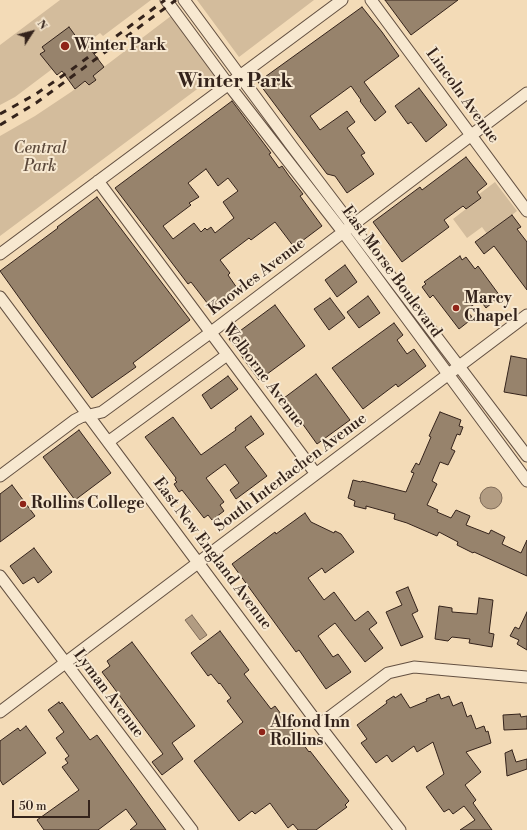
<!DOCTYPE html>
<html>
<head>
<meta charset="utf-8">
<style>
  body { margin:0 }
  #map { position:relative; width:527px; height:830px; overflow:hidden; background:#f3dbb7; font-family:"Libre Bodoni",serif }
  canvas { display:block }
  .north { position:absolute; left:12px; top:12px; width:40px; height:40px; -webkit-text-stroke:3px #f7e8d0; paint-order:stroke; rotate:54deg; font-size:11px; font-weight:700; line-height:16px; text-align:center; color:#34231b }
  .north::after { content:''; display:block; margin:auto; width:14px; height:18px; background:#34231b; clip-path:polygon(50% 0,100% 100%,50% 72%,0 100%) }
  .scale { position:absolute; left:12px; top:800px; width:78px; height:18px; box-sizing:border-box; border:2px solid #34231b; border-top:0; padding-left:5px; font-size:12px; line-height:14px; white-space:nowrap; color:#34231b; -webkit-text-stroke:3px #f7e8d0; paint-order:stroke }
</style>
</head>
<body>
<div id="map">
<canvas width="527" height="830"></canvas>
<div class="north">N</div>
<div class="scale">50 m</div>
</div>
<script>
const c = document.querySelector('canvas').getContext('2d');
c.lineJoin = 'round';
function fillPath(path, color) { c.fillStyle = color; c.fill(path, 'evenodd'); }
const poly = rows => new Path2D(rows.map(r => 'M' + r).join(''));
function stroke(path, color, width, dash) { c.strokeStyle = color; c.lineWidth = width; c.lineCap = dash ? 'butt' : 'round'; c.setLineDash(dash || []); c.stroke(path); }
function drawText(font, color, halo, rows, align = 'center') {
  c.font = font + ' "Libre Bodoni",serif'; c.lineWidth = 4; c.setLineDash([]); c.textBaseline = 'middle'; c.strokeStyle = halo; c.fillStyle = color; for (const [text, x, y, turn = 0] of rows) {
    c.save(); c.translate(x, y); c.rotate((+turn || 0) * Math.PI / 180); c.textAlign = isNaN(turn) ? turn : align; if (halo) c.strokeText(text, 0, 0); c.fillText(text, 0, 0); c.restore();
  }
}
const green = poly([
  [60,0,151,0,103,36,100,33,15,97,0,105,0,45],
  [197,0,314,0,239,57],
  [171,16,216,75,0,236,0,136,35,116,71,92],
  [495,182,517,211,487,234,482,227,467,238,453,219,480,198,478,195]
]);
const water = poly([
  '480 498a11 11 0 1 1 22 0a11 11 0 1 1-22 0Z',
  [192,615,207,635,200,640,185,620,192,615]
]);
const building = poly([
  [385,0,458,0,411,35,385,0],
  [362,7,382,32,399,56,364,82,386,112,375,121,360,101,361,100,351,86,310,116,320,130,347,111,355,122,347,128,365,153,361,155,374,174,347,193,335,176,327,174,258,82,362,7],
  [69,27,83,46,92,39,97,46,91,50,104,67,93,76,96,80,89,85,85,81,75,89,62,71,57,75,40,54,45,51,42,47,69,27],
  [419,88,447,125,426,142,411,122,408,124,395,106,419,88],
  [232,101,271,153,269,154,279,168,282,166,289,176,303,194,300,196,322,226,294,247,275,222,251,240,249,238,220,260,230,273,228,275,237,288,211,308,191,282,188,284,115,188,232,101],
  [206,169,218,186,228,178,238,191,223,202,234,218,215,233,211,227,207,230,205,228,201,232,194,223,173,239,163,226,191,205,189,203,199,197,188,183,206,169],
  [466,157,487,184,477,192,481,198,466,209,463,206,444,220,449,227,402,262,373,222,420,187,422,190,466,157],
  [97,197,190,320,133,363,136,367,92,398,43,331,0,271,58,228,57,227,97,197],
  [512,215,521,227,517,229,527,242,527,290,494,246,484,254,475,242,512,215],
  [460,256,462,260,466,257,475,269,478,266,500,296,486,308,480,300,466,310,473,318,459,329,433,295,430,298,422,287,426,284,424,282,460,256],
  [345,265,357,282,337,297,325,280,345,265],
  [368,296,380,313,359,328,347,312,368,296],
  [330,298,345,318,329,330,314,309,330,298],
  [275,305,305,346,259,380,229,339,275,305],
  [394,323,403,335,397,340,407,354,414,349,426,366,398,387,396,384,363,409,332,368,394,323],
  [511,356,527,359,527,396,504,392,511,356],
  [316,374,350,420,317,444,284,398,316,374],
  [228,376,238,389,211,409,202,395,228,376],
  [440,412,461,420,459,426,463,427,460,435,457,434,451,449,455,451,448,465,440,462,432,481,437,484,427,505,438,510,437,512,451,518,456,510,470,516,466,525,489,534,491,530,505,537,502,544,521,553,527,540,527,576,474,552,473,553,457,545,458,542,439,532,437,536,407,523,394,519,395,514,366,506,366,509,354,506,355,501,348,498,353,480,361,482,362,481,406,492,414,473,411,472,416,463,419,465,431,437,429,436,440,412],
  [251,416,264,434,245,447,267,476,236,499,230,490,239,483,225,464,206,478,224,502,220,505,224,511,212,520,208,515,204,518,182,490,179,492,174,484,177,482,175,480,176,478,145,437,173,417,201,455,236,430,235,428,251,416],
  [79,430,111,473,75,500,43,457,79,430],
  [12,485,35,516,0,542,0,494,12,485],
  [305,513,311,522,334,533,335,531,341,534,354,552,325,573,322,568,308,578,324,600,334,592,355,621,368,611,377,623,369,629,383,648,365,662,335,623,318,636,333,657,338,654,351,672,326,689,299,650,296,652,232,564,275,532,276,534,305,513],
  [34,548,52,572,38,583,34,577,23,584,10,566,34,548],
  [408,587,418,611,412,614,423,637,401,646,386,612,402,605,396,592,408,587],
  [479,598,493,600,489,633,494,634,492,647,469,643,470,639,452,637,448,641,435,639,439,606,452,608,452,612,477,614,479,598],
  [527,612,527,650,517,644,519,640,510,636,515,627,519,629,527,612],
  [220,631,249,670,244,674,271,709,275,706,309,752,310,751,349,801,345,805,347,807,316,830,298,830,293,824,288,828,270,803,255,814,252,811,239,821,194,761,243,722,227,701,231,698,220,683,219,684,211,674,208,676,191,653,220,631],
  [132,642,195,726,172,743,183,759,162,775,152,762,163,754,102,672,110,666,107,661,132,642],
  [401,694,410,708,427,701,426,699,439,694,441,699,449,696,453,706,462,702,467,717,471,715,476,729,484,726,486,732,488,731,491,743,466,752,481,772,465,785,476,800,473,803,492,830,460,830,475,820,464,806,453,814,449,809,444,812,426,787,444,774,433,742,417,752,414,746,392,762,387,755,376,763,361,743,367,739,357,725,387,703,386,701,394,696,395,698,401,694],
  [59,702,60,704,62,702,90,740,97,735,166,830,130,830,137,824,126,809,98,830,44,830,37,820,79,790,62,767,68,763,65,759,69,756,56,738,64,732,48,710,59,702],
  [520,714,521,717,527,716,527,729,504,730,503,715,520,714],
  [26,726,46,753,3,785,0,780,0,741,18,728,20,731,26,726],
  [512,750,516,762,527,759,527,769,507,776,505,753,512,750]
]);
const minor = poly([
  [166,0,228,84,343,232,527,481],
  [184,0,291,145,527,456],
  [371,0,527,211],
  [98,181,316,474],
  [0,254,342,0],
  [0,297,319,725,400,830],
  [108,442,227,355],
  [0,476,75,420,81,417,102,412,210,333,527,93],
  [0,576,192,830],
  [0,712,527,315],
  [319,725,388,673,414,667,527,677]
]);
const rail = poly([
  [0,114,36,94,71,70,165,0],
  [0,125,36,103,176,0]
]);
const markers = [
  [65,46,5,"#8f2418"],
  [456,308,4,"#8f2418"],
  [23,504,4,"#8f2418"],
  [262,732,4,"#8f2418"]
];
const poiNames = [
  ["Winter Park",74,46],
  ["Marcy",464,299],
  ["Chapel",464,317],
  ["Rollins College",31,504],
  ["Alfond Inn",270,723],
  ["Rollins",270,741]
];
const streetNames = [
  ["Lincoln Avenue",462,96,54],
  ["East Morse Boulevard",391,272,54],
  ["Knowles Avenue",257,277,-37],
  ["Welborne Avenue",263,376,53],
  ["South Interlachen Avenue",291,473,-37],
  ["East New England Avenue",212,554,53],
  ["Lyman Avenue",108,694,53]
];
const parkNames = [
  ["Central",40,149],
  ["Park",40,167]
];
const districtNames = [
  ["Winter Park",235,82]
];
fillPath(green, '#d3bc9c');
fillPath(water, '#b29c82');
stroke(water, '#806c59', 1);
fillPath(building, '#97836c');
stroke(building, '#34231b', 1);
stroke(minor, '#645142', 13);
stroke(minor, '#f7e8d0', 11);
stroke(rail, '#34231b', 3, [7, 7]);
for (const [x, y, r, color] of markers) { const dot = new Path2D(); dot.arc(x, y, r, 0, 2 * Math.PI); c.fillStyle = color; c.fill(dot); stroke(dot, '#f7e8d0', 1.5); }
drawText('bold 16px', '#34231b', '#f7e8d0', poiNames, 'left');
drawText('16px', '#34231b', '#f7e8d0', streetNames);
drawText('italic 16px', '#5c493b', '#f7e8d0', parkNames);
drawText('bold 20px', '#34231b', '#f7e8d0', districtNames);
</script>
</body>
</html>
